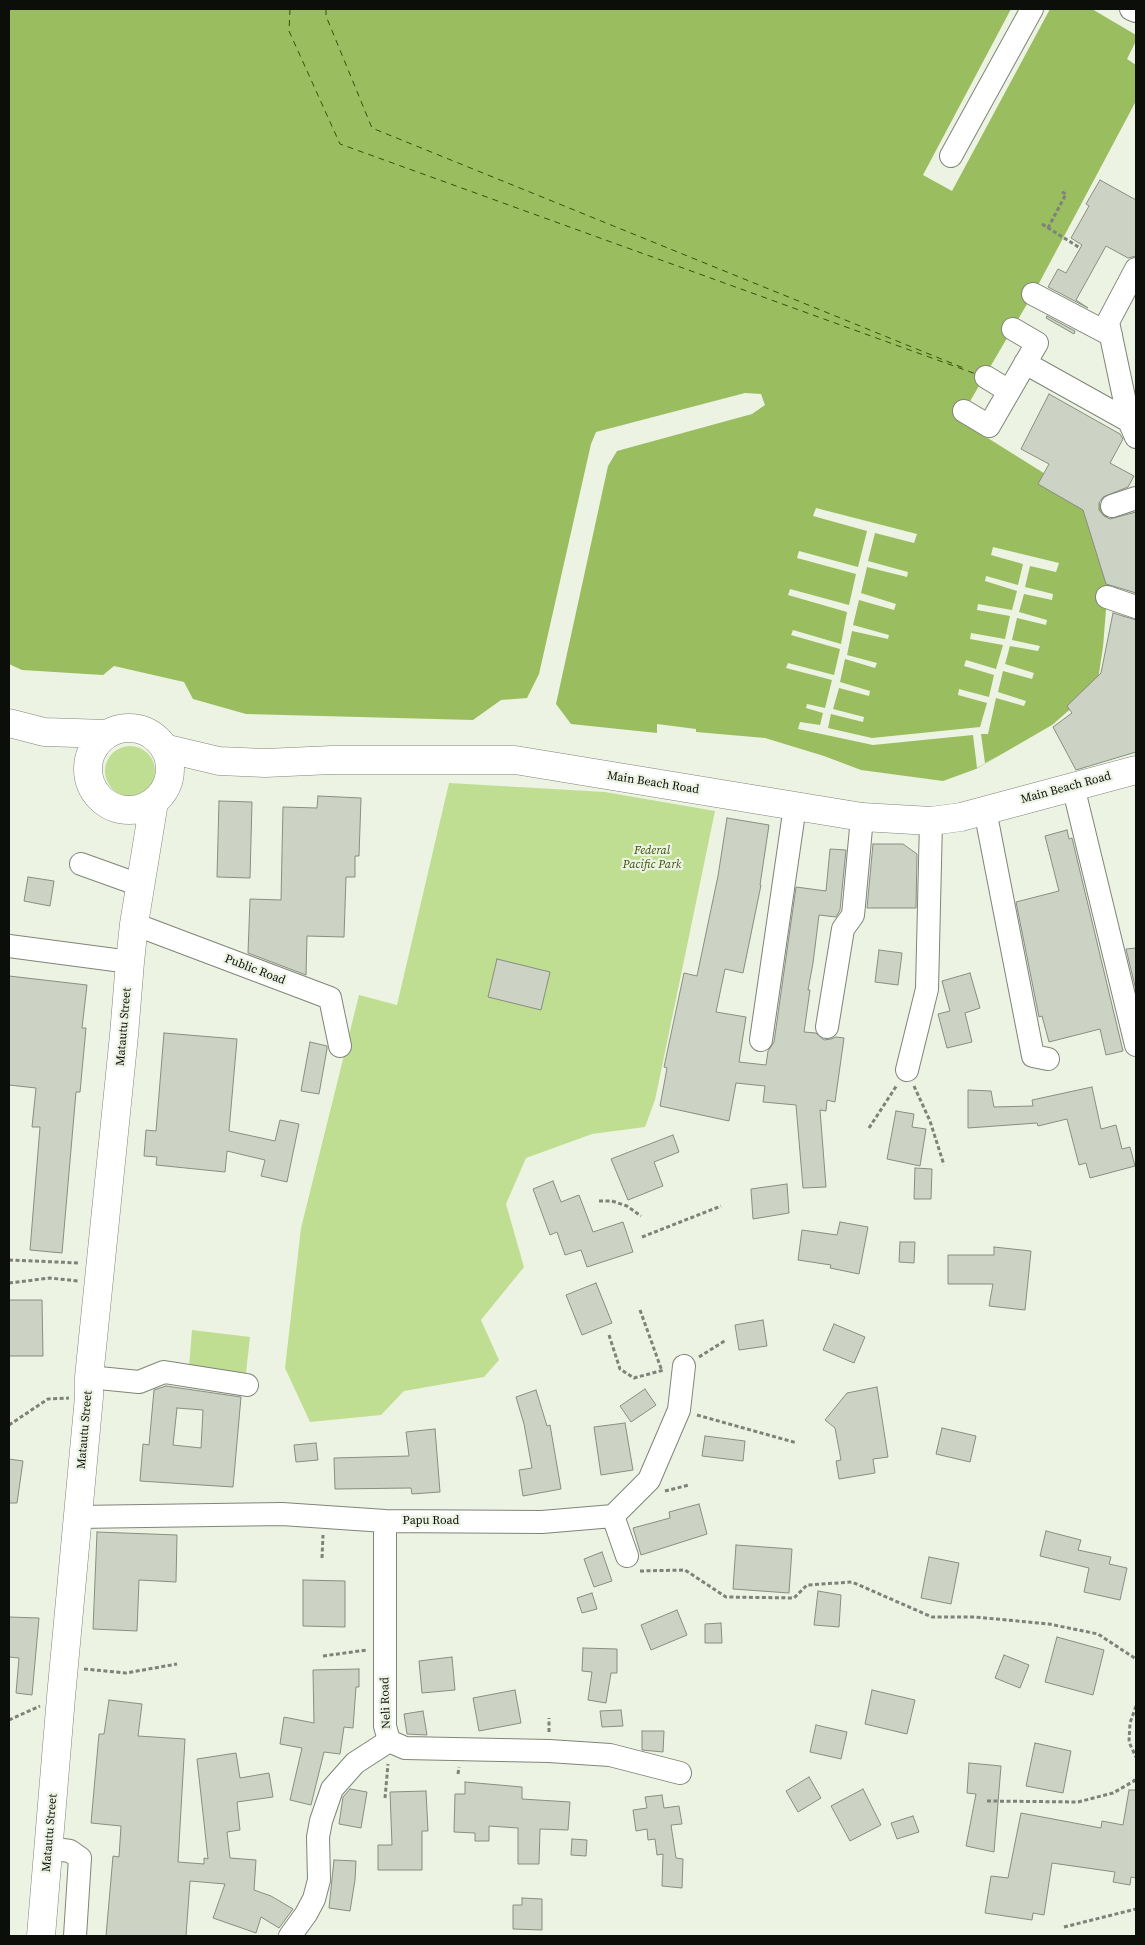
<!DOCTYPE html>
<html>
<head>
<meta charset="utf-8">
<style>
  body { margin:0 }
  #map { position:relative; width:1145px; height:1945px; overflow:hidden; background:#ecf3e3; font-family:"Source Serif 4",serif }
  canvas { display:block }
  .frame { position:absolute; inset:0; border:10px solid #0c0e09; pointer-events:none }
</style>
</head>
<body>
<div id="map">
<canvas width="1145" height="1945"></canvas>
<div class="frame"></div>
</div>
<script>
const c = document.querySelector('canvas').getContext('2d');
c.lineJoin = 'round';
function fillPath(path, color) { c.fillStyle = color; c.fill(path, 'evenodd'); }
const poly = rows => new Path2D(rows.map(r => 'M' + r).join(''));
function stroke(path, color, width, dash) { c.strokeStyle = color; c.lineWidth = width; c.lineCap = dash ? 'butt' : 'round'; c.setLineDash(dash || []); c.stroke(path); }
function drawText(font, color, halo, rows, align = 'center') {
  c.font = font + ' "Source Serif 4",serif'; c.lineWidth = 4.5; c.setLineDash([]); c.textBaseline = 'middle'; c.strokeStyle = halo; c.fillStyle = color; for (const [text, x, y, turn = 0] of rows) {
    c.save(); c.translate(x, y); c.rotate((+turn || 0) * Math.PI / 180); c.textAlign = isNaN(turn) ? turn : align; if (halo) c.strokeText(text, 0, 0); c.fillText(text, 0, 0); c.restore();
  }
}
const green = poly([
  '105 771a25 25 0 1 1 50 0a25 25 0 1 1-50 0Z',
  [449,783,605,792,715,811,655,1100,645,1127,592,1134,526,1158,506,1204,524,1267,481,1320,499,1360,484,1377,404,1391,381,1415,310,1422,285,1368,301,1228,359,995,397,1005],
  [192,1330,250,1337,246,1373,189,1367]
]);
const water = poly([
  [9,9,1011,9,923,175,952,191,1050,9,1092,9,1136,35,1136,41,1127,59,1136,65,1136,101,1037,287,959,420,1058,482,1100,503,1102,510,1105,510,1121,558,1117,574,1107,597,1103,647,1097,686,1052,725,976,769,943,781,861,770,824,756,765,738,696,732,696,729,657,724,657,733,571,724,556,704,608,466,617,451,752,414,765,405,761,394,745,393,596,432,591,444,539,674,527,698,501,700,473,720,246,714,193,699,184,682,114,666,103,675,22,670,9,664]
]);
const pier = poly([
  [816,508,917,534,914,543,875,533,868,561,908,572,907,577,867,567,861,593,896,604,894,610,859,600,853,625,889,635,888,639,852,631,847,655,877,663,875,668,845,659,840,682,870,691,869,696,839,688,833,709,864,717,863,722,831,714,828,728,872,738,980,727,987,703,958,695,959,689,989,697,994,675,964,666,966,660,996,669,1003,645,970,639,971,633,1005,639,1010,616,977,610,978,604,1012,610,1017,591,985,581,986,576,1018,585,1023,564,991,555,993,547,1059,563,1056,572,1030,566,1025,587,1053,594,1052,600,1024,594,1019,612,1047,620,1046,625,1017,618,1012,640,1040,646,1038,651,1010,646,1005,664,1034,673,1032,679,1003,671,998,692,1026,701,1024,706,996,698,988,734,981,734,985,763,1002,754,977,768,973,735,873,745,798,729,800,722,820,725,823,713,806,708,807,704,825,708,832,680,786,668,788,663,834,675,840,649,791,635,793,630,841,644,847,612,788,595,790,589,849,605,856,574,797,558,799,551,858,567,867,531,813,516]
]);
const ferry = poly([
  [290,9,289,31,340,144,976,374],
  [326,9,326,16,372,128,966,369]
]);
const building = poly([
  [1100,180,1136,200,1136,256,1128,258,1106,246,1076,300,1088,308,1048,287,1058,269,1066,273,1082,245,1071,238,1089,206,1086,204,1100,180],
  [1047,316,1075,331,1074,334,1046,318,1047,316],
  [1049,394,1120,434,1123,439,1110,463,1134,476,1128,487,1103,497,1099,503,1099,510,1104,516,1110,519,1136,512,1136,593,1106,584,1083,510,1038,484,1049,464,1021,449,1049,394],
  [1113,613,1136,620,1136,752,1076,770,1053,727,1072,713,1067,706,1101,673,1113,613],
  [318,796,361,798,359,856,355,856,355,877,346,877,344,937,307,936,306,975,248,953,250,899,281,900,283,807,317,808,318,796],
  [219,801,252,802,250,878,217,877,219,801],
  [727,818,769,825,760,885,761,885,743,973,725,969,716,1012,746,1017,739,1062,766,1065,768,1051,774,1042,796,887,826,891,830,849,846,850,840,910,836,917,819,915,813,963,808,990,810,990,804,1032,816,1033,824,1040,831,1039,836,1037,844,1038,835,1102,827,1100,826,1111,820,1110,826,1187,803,1188,796,1105,763,1102,765,1086,736,1083,729,1121,660,1106,667,1068,664,1067,684,973,697,976,718,876,727,818],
  [1067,830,1069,839,1072,838,1123,1051,1106,1055,1100,1029,1049,1042,1042,1016,1039,1017,1016,902,1059,891,1045,836,1067,830],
  [873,844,903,844,917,854,916,908,867,908,873,844],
  [28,877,54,881,50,906,24,901,28,877],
  [1136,948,1136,990,1126,949,1136,948],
  [879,950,902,953,898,985,875,982,879,950],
  [497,959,550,972,541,1010,488,997,497,959],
  [970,973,980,1008,965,1013,972,1042,947,1048,938,1014,950,1011,942,981,970,973],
  [9,976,87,985,82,1028,86,1028,80,1092,76,1092,62,1253,30,1250,40,1127,32,1127,36,1088,9,1085,9,976],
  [164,1033,237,1039,229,1131,275,1141,280,1120,299,1124,287,1182,261,1176,265,1160,227,1151,225,1172,156,1165,157,1157,144,1156,146,1130,156,1131,164,1033],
  [310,1042,327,1046,327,1049,319,1094,301,1091,310,1042],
  [1092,1087,1101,1129,1116,1125,1122,1149,1130,1147,1135,1166,1090,1178,1086,1163,1079,1165,1067,1119,1038,1126,1037,1123,968,1128,968,1090,991,1091,994,1107,1033,1106,1032,1100,1092,1087],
  [896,1111,914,1114,912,1127,926,1129,920,1166,887,1159,896,1111],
  [673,1135,679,1152,654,1162,663,1186,628,1200,611,1159,673,1135],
  [915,1168,932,1169,931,1199,914,1199,915,1168],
  [553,1181,561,1202,579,1195,593,1232,623,1222,633,1252,587,1267,581,1250,565,1255,557,1232,550,1235,533,1189,553,1181],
  [787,1184,789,1213,753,1219,751,1189,787,1184],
  [840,1222,868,1227,859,1274,830,1268,831,1265,798,1260,802,1230,837,1235,840,1222],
  [900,1242,915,1242,914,1263,899,1262,900,1242],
  [994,1247,1031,1251,1025,1310,989,1306,993,1284,948,1284,948,1255,994,1255,994,1247],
  [596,1283,612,1323,582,1335,566,1295,596,1283],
  [9,1300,42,1300,43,1356,9,1356,9,1300],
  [763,1320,767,1346,739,1350,735,1325,763,1320],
  [834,1324,865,1337,854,1363,823,1350,834,1324],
  [166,1386,241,1397,233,1487,140,1481,143,1444,149,1445,154,1390,166,1386],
  [177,1408,203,1410,201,1448,173,1445,177,1408],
  [877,1387,888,1457,873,1459,875,1473,839,1479,836,1461,841,1460,835,1428,825,1420,847,1393,877,1387],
  [645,1389,656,1405,631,1422,620,1406,645,1389],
  [536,1390,547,1426,550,1425,561,1489,523,1496,519,1470,532,1468,524,1424,516,1397,536,1390],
  [625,1423,633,1470,601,1475,594,1427,625,1423],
  [942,1428,976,1436,970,1462,936,1454,942,1428],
  [435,1429,440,1492,412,1494,411,1488,335,1489,334,1458,409,1456,406,1432,435,1429],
  [705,1436,745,1441,743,1461,702,1456,705,1436],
  [316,1443,318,1460,296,1462,294,1445,316,1443],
  [9,1459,23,1461,17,1503,9,1503,9,1459],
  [699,1504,707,1534,641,1555,633,1528,670,1518,669,1512,699,1504],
  [1046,1531,1081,1540,1078,1550,1111,1557,1109,1564,1127,1568,1120,1600,1084,1592,1089,1568,1040,1556,1046,1531],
  [97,1532,177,1535,176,1582,139,1580,137,1631,93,1629,97,1532],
  [736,1545,792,1549,789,1593,733,1589,736,1545],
  [602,1552,612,1581,594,1587,584,1559,602,1552],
  [929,1557,959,1563,951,1604,921,1598,929,1557],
  [303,1580,345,1581,345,1627,303,1626,303,1580],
  [818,1591,841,1595,839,1627,814,1625,818,1591],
  [592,1593,597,1609,582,1613,577,1598,592,1593],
  [677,1610,687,1635,651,1650,641,1625,677,1610],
  [9,1617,39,1618,32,1695,16,1693,19,1658,9,1657,9,1617],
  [721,1623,722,1643,705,1643,705,1624,721,1623],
  [1057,1637,1104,1650,1093,1695,1045,1682,1057,1637],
  [583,1648,617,1649,617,1673,611,1673,606,1703,588,1700,592,1672,582,1671,583,1648],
  [1004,1655,1029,1665,1020,1688,995,1678,1004,1655],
  [452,1657,455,1690,422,1693,419,1661,452,1657],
  [359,1669,359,1687,356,1687,353,1728,344,1727,340,1754,324,1752,311,1805,290,1800,302,1748,280,1744,284,1717,314,1723,313,1670,359,1669],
  [515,1690,521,1723,479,1731,473,1698,515,1690],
  [872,1690,915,1700,907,1734,865,1724,872,1690],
  [109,1700,142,1704,138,1736,185,1739,178,1862,204,1864,204,1858,208,1859,197,1759,236,1753,240,1778,269,1773,273,1797,237,1802,240,1830,227,1832,230,1858,256,1860,254,1890,271,1896,293,1909,279,1928,261,1917,256,1933,213,1918,225,1884,190,1881,186,1936,106,1936,113,1856,119,1857,121,1826,91,1823,99,1734,104,1734,109,1700],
  [621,1710,623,1726,602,1727,600,1711,621,1710],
  [423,1711,427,1735,407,1734,404,1714,423,1711],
  [816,1725,847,1732,841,1759,810,1752,816,1725],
  [642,1731,664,1731,663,1752,642,1750,642,1731],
  [1035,1743,1071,1751,1063,1793,1026,1786,1035,1743],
  [969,1763,1001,1766,994,1852,966,1846,976,1794,967,1793,969,1763],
  [809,1777,821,1798,798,1812,786,1791,809,1777],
  [465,1782,522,1787,522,1799,570,1802,568,1830,540,1829,539,1864,518,1864,518,1828,489,1826,489,1841,475,1841,475,1833,454,1832,455,1794,465,1794,465,1782],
  [350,1789,367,1792,361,1828,339,1824,343,1797,350,1789],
  [863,1789,881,1825,850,1841,831,1806,863,1789],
  [1129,1790,1136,1790,1136,1878,1131,1877,1130,1885,1113,1882,1115,1872,1052,1863,1044,1915,1033,1913,1032,1920,985,1913,991,1876,1008,1878,1021,1813,1101,1828,1102,1821,1123,1825,1129,1790],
  [426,1791,428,1831,422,1831,422,1870,378,1870,378,1845,392,1845,390,1792,426,1791],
  [662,1795,664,1808,679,1806,682,1824,671,1825,676,1858,683,1859,682,1888,662,1886,663,1854,657,1855,655,1839,648,1840,647,1829,636,1831,633,1810,647,1808,645,1797,662,1795],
  [913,1816,919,1832,897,1839,891,1823,913,1816],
  [572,1839,587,1840,586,1856,571,1855,572,1839],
  [334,1860,356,1861,355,1880,350,1911,329,1908,334,1860],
  [522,1898,542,1899,542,1930,513,1929,513,1905,522,1905,522,1898]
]);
const path = poly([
  [1042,224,1080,248],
  [1048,228,1066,194,1060,191],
  [914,1086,930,1121,944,1165],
  [869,1128,897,1085],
  [599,1201,612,1201,627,1206,641,1216],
  [642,1237,721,1206],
  [9,1260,80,1263],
  [9,1283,50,1278,78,1281],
  [640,1310,662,1371],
  [609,1335,620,1369,634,1378,664,1370],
  [699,1357,726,1340],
  [697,1415,797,1443],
  [9,1425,48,1399,69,1398],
  [665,1491,689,1485],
  [322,1558,323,1535],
  [640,1571,685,1570,726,1597,794,1598,807,1585,852,1582,932,1617,975,1617,1049,1624,1098,1634,1136,1659],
  [323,1656,367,1650],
  [84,1669,126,1673,177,1664],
  [1136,1706,1130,1723,1129,1742,1136,1757],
  [9,1720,40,1706],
  [549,1732,549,1718],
  [458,1774,459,1767],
  [385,1798,388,1764],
  [987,1801,1078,1802,1113,1793,1134,1781,1136,1777],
  [1064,1927,1136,1909]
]);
const minor = poly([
  [1131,9,1136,11],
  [951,156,1032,9],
  [1033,294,1111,335],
  [1025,363,1129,421,1136,437],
  [986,377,1009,391],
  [964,411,989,426,1037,343,1013,329],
  [1129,421,1108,322,1136,269],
  [1112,506,1136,498],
  [1107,597,1136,607],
  [1073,786,1136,1045],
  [985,810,1033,1056,1048,1059],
  [81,864,134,883],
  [134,924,330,998,340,1046],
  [9,946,130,962],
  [827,1027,843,929,853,915,854,905,862,817],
  [761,1040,795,806],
  [907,1070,927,989,931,821],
  [89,1377,139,1382,164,1372,247,1385],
  [613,1516,627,1556],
  [77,1517,282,1514,385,1521,542,1522,613,1516,649,1480,679,1410,684,1366],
  [385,1521,385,1726,389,1741],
  [389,1741,405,1748,549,1751,610,1755,680,1773],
  [48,1848,70,1851,80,1858,75,1936],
  [290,1936,306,1914,314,1899,319,1880,318,1837,321,1821,332,1789,355,1763,389,1741]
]);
const major = poly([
  [9,723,44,732,107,734],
  '88 769a41 41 0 1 1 82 0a41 41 0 1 1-82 0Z',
  [164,748,219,761,265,763,332,760,515,760,862,817,931,821,961,817,1136,770],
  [41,1936,61,1697,89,1397,89,1377,124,1035,130,962,134,924,154,802]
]);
const streetNames = [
  ["Main Beach Road",653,783,9],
  ["Main Beach Road",1066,788,-15],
  ["Public Road",255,970,21],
  ["Matautu Street",124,1027,-85],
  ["Matautu Street",85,1430,-85],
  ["Papu Road",431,1521],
  ["Neli Road",386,1703,-92],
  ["Matautu Street",50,1833,-85]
];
const parkNames = [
  ["Federal",652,851],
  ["Pacific Park",652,865]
];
fillPath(green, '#bfde91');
fillPath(water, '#9abd5f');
fillPath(pier, '#ecf3e3');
stroke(ferry, '#3a4f09', 1, [6, 5]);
fillPath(building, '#ccd3c4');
stroke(building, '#888e80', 1);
stroke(minor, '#7f8577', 24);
stroke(major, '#7f8577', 29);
stroke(path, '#7e8278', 3, [4, 2.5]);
stroke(minor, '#fff', 22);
stroke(major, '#fff', 28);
drawText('12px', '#0c0e09', '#ecf3e3', streetNames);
drawText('italic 12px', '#3b500b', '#ecf3e3', parkNames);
</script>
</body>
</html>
